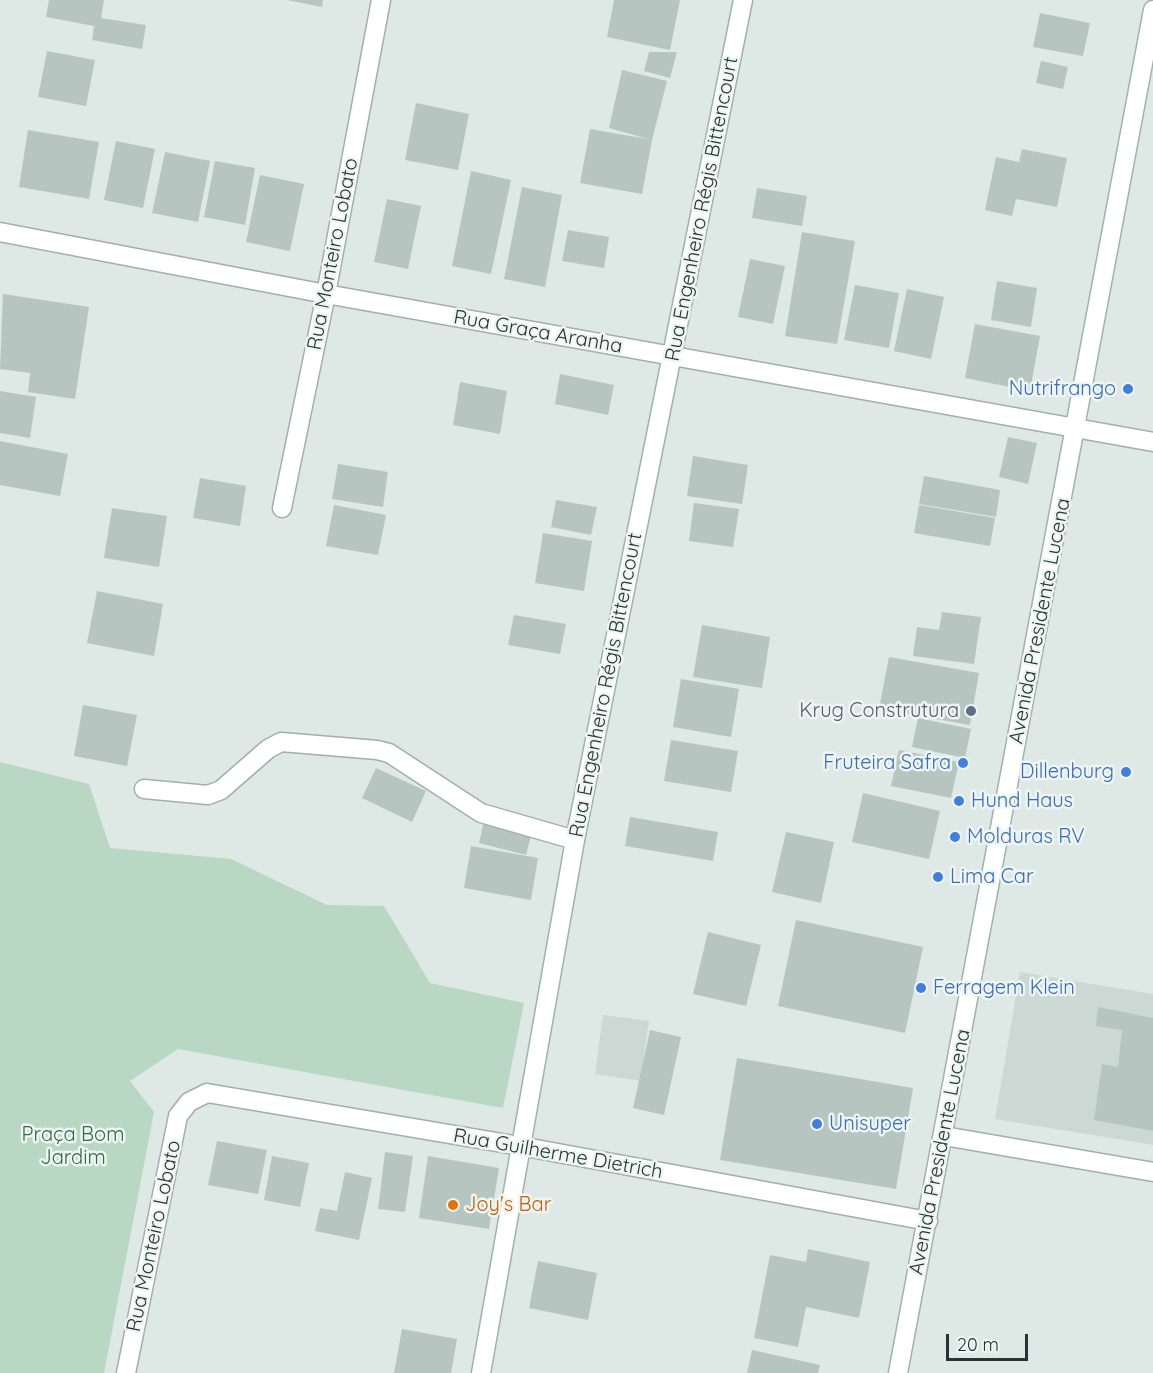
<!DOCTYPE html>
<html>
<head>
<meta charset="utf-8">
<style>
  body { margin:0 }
  #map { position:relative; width:1153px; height:1373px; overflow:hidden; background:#dee8e4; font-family:Quicksand,sans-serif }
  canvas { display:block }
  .scale { position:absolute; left:946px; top:1334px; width:82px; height:27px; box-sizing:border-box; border:3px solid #213632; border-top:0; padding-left:8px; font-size:18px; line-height:21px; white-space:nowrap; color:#213632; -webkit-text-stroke:4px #eef5f2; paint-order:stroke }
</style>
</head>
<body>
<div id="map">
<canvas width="1153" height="1373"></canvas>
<div class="scale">20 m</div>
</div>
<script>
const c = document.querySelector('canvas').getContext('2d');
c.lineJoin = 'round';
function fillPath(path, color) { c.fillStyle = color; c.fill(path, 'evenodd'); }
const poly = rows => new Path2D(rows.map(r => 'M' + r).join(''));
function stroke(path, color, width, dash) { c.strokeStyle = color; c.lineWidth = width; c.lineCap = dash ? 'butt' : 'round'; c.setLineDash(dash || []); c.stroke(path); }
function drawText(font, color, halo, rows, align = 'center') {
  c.font = font + ' Quicksand,sans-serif'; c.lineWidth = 5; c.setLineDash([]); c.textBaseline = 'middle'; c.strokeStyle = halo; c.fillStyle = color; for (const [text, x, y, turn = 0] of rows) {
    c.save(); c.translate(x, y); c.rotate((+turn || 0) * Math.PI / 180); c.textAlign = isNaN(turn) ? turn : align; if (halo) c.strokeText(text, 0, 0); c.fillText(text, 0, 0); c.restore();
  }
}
const built = poly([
  [1020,972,1153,994,1153,1145,995,1119],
  [603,1015,649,1021,640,1081,595,1074]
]);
const green = poly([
  [0,762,89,784,110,848,231,859,327,905,384,906,430,983,524,1003,503,1108,178,1049,130,1081,154,1112,104,1373,0,1373]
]);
const building = poly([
  [49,0,104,0,101,18,146,25,142,49,92,40,94,26,46,17],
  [287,0,323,0,322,7],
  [614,0,680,0,670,50,607,37],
  [1040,13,1090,23,1083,56,1033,47],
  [47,51,95,60,86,106,38,97],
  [649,52,677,52,670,78,644,71],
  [1041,61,1068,67,1063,89,1036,83],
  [622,70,667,81,652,140,642,194,580,183,590,129,648,139,609,128],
  [416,103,469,114,458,170,405,160],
  [28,130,99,142,89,199,19,187],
  [116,141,155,149,143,208,104,200],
  [1022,149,1067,158,1057,207,1016,199,1012,216,985,210,996,157,1019,162],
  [165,152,210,161,198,222,152,213],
  [215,161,255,168,245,225,204,217],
  [471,171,511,180,491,274,452,266],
  [260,175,304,184,290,251,246,242],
  [522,187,562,195,545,287,504,279],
  [757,188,807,196,802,226,752,218],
  [387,199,421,206,408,269,374,262],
  [568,230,609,237,604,268,562,261],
  [802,232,855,241,837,344,785,336],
  [750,259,785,266,773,324,738,317],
  [997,281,1037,288,1031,327,991,320],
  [855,285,899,293,889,348,844,340],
  [907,289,944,297,931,359,894,351],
  [3,294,89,307,75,399,28,392,30,373,0,369],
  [975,324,1040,336,1030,391,965,378],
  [560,374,614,385,608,415,555,404],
  [460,382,507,391,500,434,453,425],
  [0,391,36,397,30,438,0,433],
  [1008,437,1037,443,1028,484,999,477],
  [0,441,68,454,60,496,0,485],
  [693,456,748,465,742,504,687,496],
  [338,464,388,472,383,507,332,499],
  [924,476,1000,490,996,517,919,504],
  [200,478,246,486,240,526,193,518],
  [556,500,597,507,591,535,551,527],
  [694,503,739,509,733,547,689,541],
  [334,505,386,515,378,555,326,546],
  [919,505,995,518,990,546,914,533],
  [112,508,167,516,159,567,104,558],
  [543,533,592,541,584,591,535,583],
  [97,591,163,604,154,656,87,643],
  [942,612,981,617,974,664,913,656,917,627,939,630],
  [514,615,566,624,560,654,508,645],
  [702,625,770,637,762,688,693,677],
  [889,657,979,673,970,725,879,709],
  [681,679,739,689,731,737,673,727],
  [83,705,137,715,127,766,74,756],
  [918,718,971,729,965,758,912,747],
  [671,740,738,751,731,792,664,781],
  [899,750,959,762,951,798,891,786],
  [376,768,426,791,412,822,362,798],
  [863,793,940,811,929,859,852,842],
  [630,817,718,832,713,861,625,846],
  [484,821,532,832,526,855,479,843],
  [786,832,834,842,821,903,772,892],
  [471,846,538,858,531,900,464,888],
  [796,920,923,947,905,1033,778,1006],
  [708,932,761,945,746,1006,693,994],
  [1098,1007,1153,1018,1153,1131,1094,1120,1102,1064,1118,1067,1122,1030,1096,1026],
  [650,1030,681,1037,664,1115,633,1108],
  [737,1058,913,1088,896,1189,720,1160],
  [217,1141,267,1150,258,1194,208,1185],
  [385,1152,413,1156,405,1212,378,1209],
  [272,1156,309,1163,300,1207,264,1200],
  [428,1156,499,1168,489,1229,419,1218],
  [345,1172,372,1178,359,1240,315,1231,320,1208,337,1211],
  [808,1249,870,1262,859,1318,806,1307,798,1347,754,1338,770,1255,806,1262],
  [538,1261,597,1273,588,1320,529,1308],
  [402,1329,457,1339,451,1373,394,1373],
  [752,1350,820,1365,818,1373,747,1373]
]);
const street = poly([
  [0,232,326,294,1153,442],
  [282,508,326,294,381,0],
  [144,789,208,795,221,790,268,749,281,742,377,750,389,753,481,813,575,840],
  [944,1136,1153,1172],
  [126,1373,178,1116,189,1102,207,1093,520,1146,928,1221]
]);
const secondary = poly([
  [481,1373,575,840,743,0],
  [898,1373,1153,10]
]);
const markers = [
  [1128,389,6,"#3f7fe0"],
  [971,711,6,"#5c6f8a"],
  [963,763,6,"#3f7fe0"],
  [1126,772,6,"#3f7fe0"],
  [959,801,6,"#3f7fe0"],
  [955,837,6,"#3f7fe0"],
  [938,877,6,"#3f7fe0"],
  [921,988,6,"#3f7fe0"],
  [817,1124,6,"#3f7fe0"],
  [453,1205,6,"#e8710a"]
];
const streetNames = [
  ["Rua Engenheiro Régis Bittencourt",702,209,-79],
  ["Rua Monteiro Lobato",333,254,-79],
  ["Rua Graça Aranha",538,332,10],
  ["Avenida Presidente Lucena",1040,621,-79],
  ["Rua Engenheiro Régis Bittencourt",606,685,-79],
  ["Avenida Presidente Lucena",940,1152,-79],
  ["Rua Guilherme Dietrich",558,1154,10],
  ["Rua Monteiro Lobato",154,1236,-78]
];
const shopNames = [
  ["Nutrifrango",1116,389,"right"],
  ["Fruteira Safra",951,763,"right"],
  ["Dillenburg",1114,772,"right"],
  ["Hund Haus",971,801],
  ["Molduras RV",967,837],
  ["Lima Car",950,877],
  ["Ferragem Klein",933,988],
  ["Unisuper",829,1124]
];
const serviceNames = [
  ["Krug Construtura",959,711]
];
const parkNames = [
  ["Praça Bom",73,1135],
  ["Jardim",73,1158]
];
const foodNames = [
  ["Joy's Bar",465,1205]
];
fillPath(built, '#ccd8d3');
fillPath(green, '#b8d8c3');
fillPath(building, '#b7c5c0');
stroke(street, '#a2afab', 21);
stroke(secondary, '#9eb3ad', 21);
stroke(street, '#fff', 18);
stroke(secondary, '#fff', 18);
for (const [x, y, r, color] of markers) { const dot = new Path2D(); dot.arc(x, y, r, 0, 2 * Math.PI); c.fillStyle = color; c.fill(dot); stroke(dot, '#eef5f2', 2); }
drawText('20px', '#213632', '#eef5f2', streetNames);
drawText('20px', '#366cbe', '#eef5f2', shopNames, 'left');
drawText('20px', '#4e5e75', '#eef5f2', serviceNames, 'right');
drawText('20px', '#30684a', '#eef5f2', parkNames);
drawText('20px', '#c56008', '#eef5f2', foodNames, 'left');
</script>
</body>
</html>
